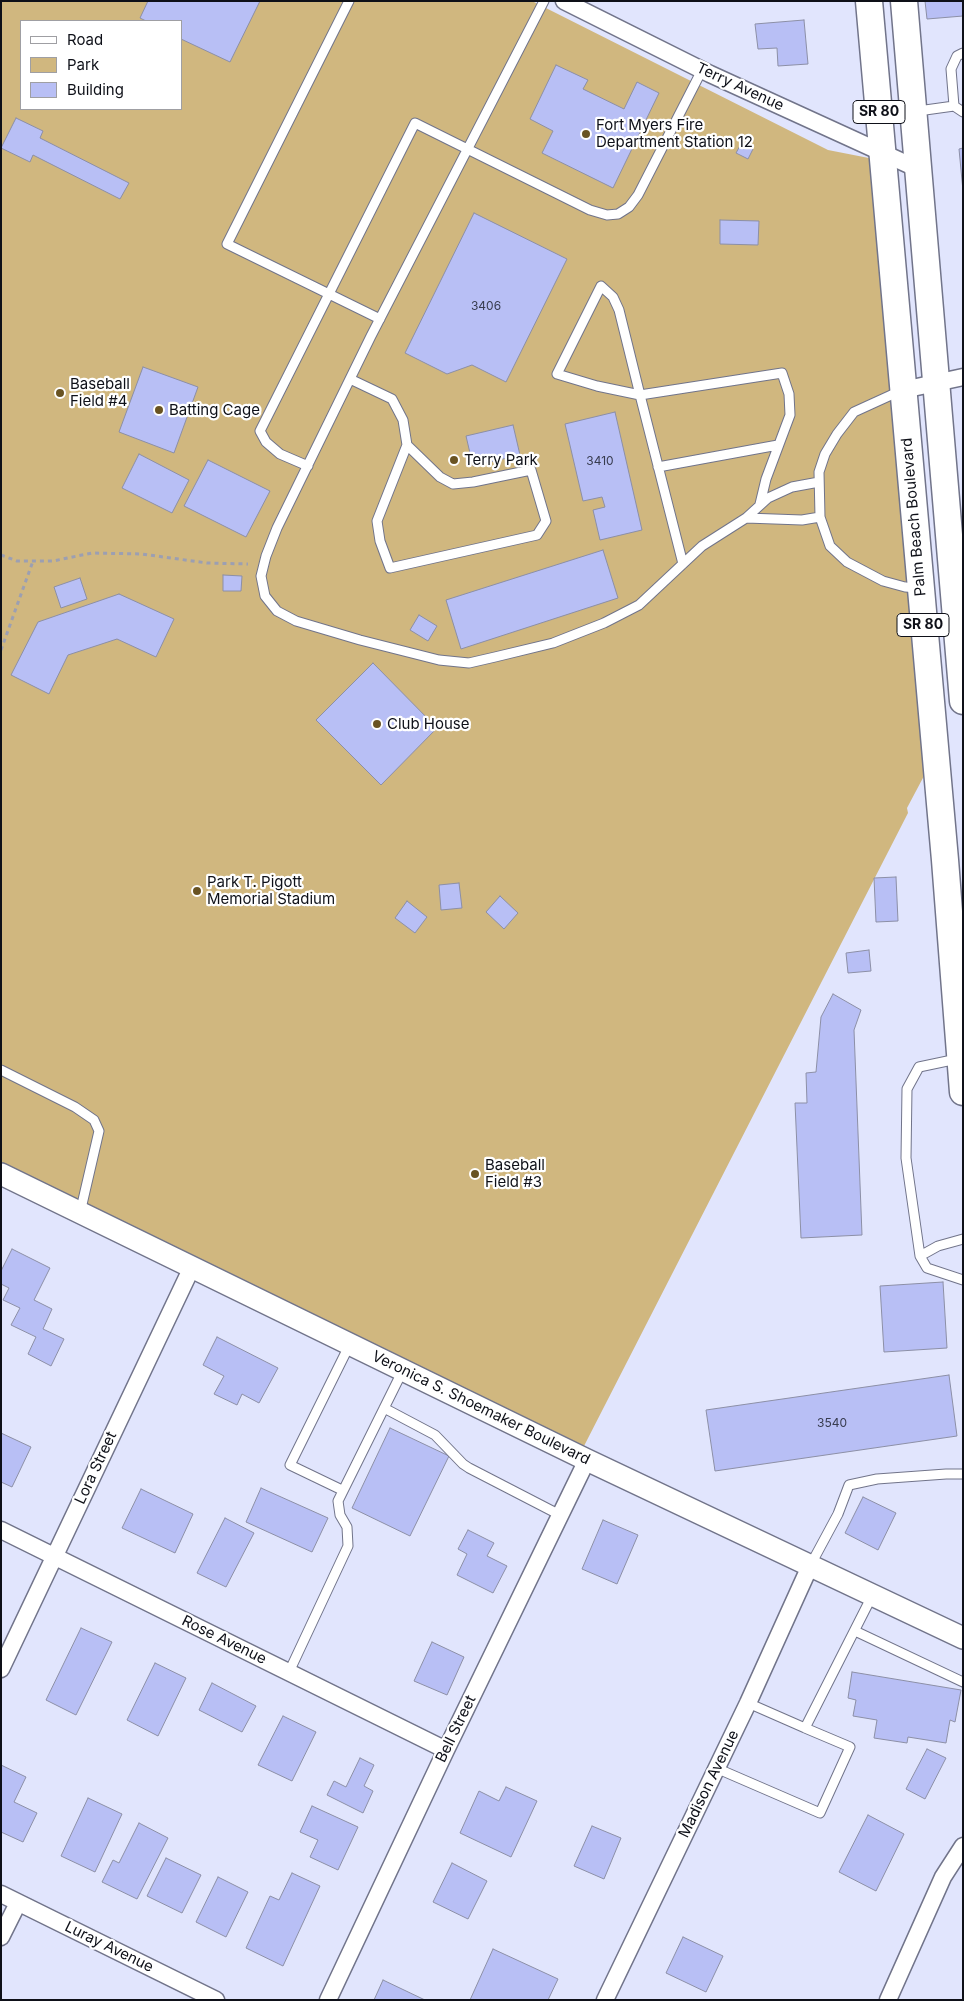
<!DOCTYPE html>
<html>
<head>
<meta charset="utf-8">
<style>
  body { margin:0 }
  #map { position:relative; width:964px; height:2001px; overflow:hidden; background:#e1e5fd; font-family:Inter,sans-serif }
  canvas { display:block }
  .frame { position:absolute; inset:0; border:2px solid #0e1018; pointer-events:none }
  .legend { position:absolute; left:20px; top:20px; width:162px; height:90px; box-sizing:border-box; background:#fff; border:1px solid #9f9fa3; margin:0; padding:6px 9px; list-style:none; font-size:15px; color:#0e1018 }
  .legend li { display:flex; align-items:center; gap:10px; height:25px }
  .legend b { width:25px; border:1px solid #9f9fa3 }
</style>
</head>
<body>
<div id="map">
<canvas width="964" height="2001"></canvas>
<div class="frame"></div>
<ul class="legend">
<li><b style="height:6px;background:#fff"></b>Road</li>
<li><b style="height:14px;background:#d0b77f"></b>Park</li>
<li><b style="height:14px;background:#b8bff5"></b>Building</li>
</ul>
</div>
<script>
const c = document.querySelector('canvas').getContext('2d');
c.lineJoin = 'round';
function fillPath(path, color) { c.fillStyle = color; c.fill(path, 'evenodd'); }
const poly = rows => new Path2D(rows.map(r => 'M' + r).join(''));
function stroke(path, color, width, dash) { c.strokeStyle = color; c.lineWidth = width; c.lineCap = dash ? 'butt' : 'round'; c.setLineDash(dash || []); c.stroke(path); }
function drawText(font, color, halo, rows, align = 'center') {
  c.font = font + ' Inter,sans-serif'; c.lineWidth = 4.5; c.setLineDash([]); c.textBaseline = 'middle'; c.strokeStyle = halo; c.fillStyle = color; for (const [text, x, y, turn = 0] of rows) {
    c.save(); c.translate(x, y); c.rotate((+turn || 0) * Math.PI / 180); c.textAlign = isNaN(turn) ? turn : align; if (halo) c.strokeText(text, 0, 0); c.fillText(text, 0, 0); c.restore();
  }
}
const green = poly([
  [1,1,532,1,828,150,879,160,933,759,907,808,908,813,584,1446,1,1162],
  [21,21,181,21,181,109,21,109]
]);
const building = poly([
  [148,1,260,1,230,62,181,39,181,21,146,21,140,18,148,1],
  [925,1,963,1,963,16,927,19,925,1],
  [804,20,808,64,778,66,777,48,758,49,755,24,804,20],
  [556,65,588,80,583,89,624,109,637,82,659,93,613,188,542,153,553,131,530,119,556,65],
  [16,118,43,131,40,138,129,183,120,199,33,155,30,162,1,148,16,118],
  [741,144,753,149,748,159,736,153,741,144],
  [963,148,963,191,959,149,963,148],
  [474,213,567,259,506,382,472,365,447,374,405,353,474,213],
  [720,220,759,221,758,245,720,244,720,220],
  [143,367,198,387,174,453,119,432,143,367],
  [615,412,642,530,600,540,593,510,605,507,602,497,583,501,565,424,615,412],
  [513,425,520,455,473,466,466,436,513,425],
  [139,454,189,480,172,513,122,488,139,454],
  [208,460,270,491,246,537,184,506,208,460],
  [603,550,618,598,461,649,446,600,603,550],
  [223,575,242,576,241,591,223,591,223,575],
  [80,578,87,599,61,608,54,587,80,578],
  [119,594,174,619,156,657,117,639,68,655,49,694,11,675,38,622,119,594],
  [419,615,437,626,428,641,410,630,419,615],
  [373,663,437,728,381,785,316,720,373,663],
  [896,877,898,921,876,922,874,878,896,877],
  [459,883,462,908,441,910,439,885,459,883],
  [500,896,518,913,504,929,486,912,500,896],
  [407,901,427,917,415,933,395,918,407,901],
  [869,950,871,971,848,973,846,953,869,950],
  [833,994,861,1010,854,1030,862,1235,801,1238,795,1103,807,1103,806,1073,816,1072,821,1017,833,994],
  [12,1249,50,1268,34,1300,52,1309,43,1329,64,1339,51,1366,28,1354,36,1337,11,1325,20,1308,3,1300,9,1288,1,1284,1,1271,12,1249],
  [943,1282,947,1348,884,1352,880,1286,943,1282],
  [217,1337,278,1368,259,1403,242,1394,237,1405,214,1394,224,1376,203,1365,217,1337],
  [949,1375,957,1436,715,1471,706,1410,949,1375],
  [390,1428,449,1456,410,1536,352,1508,390,1428],
  [1,1433,31,1447,12,1487,1,1482,1,1433],
  [261,1488,328,1518,312,1552,246,1522,261,1488],
  [141,1489,193,1514,175,1553,122,1528,141,1489],
  [863,1497,896,1513,878,1550,845,1533,863,1497],
  [225,1518,254,1533,226,1587,197,1573,225,1518],
  [603,1520,638,1535,617,1584,582,1569,603,1520],
  [468,1530,494,1543,487,1556,507,1566,493,1593,457,1575,467,1554,458,1549,468,1530],
  [81,1628,112,1642,76,1715,46,1700,81,1628],
  [432,1642,464,1657,447,1695,414,1681,432,1642],
  [155,1663,186,1678,158,1736,127,1720,155,1663],
  [852,1672,961,1690,955,1722,950,1720,946,1743,908,1737,907,1743,874,1738,877,1720,853,1716,856,1700,848,1698,852,1672],
  [212,1683,256,1706,242,1732,199,1710,212,1683],
  [283,1716,316,1732,292,1781,258,1765,283,1716],
  [927,1749,946,1758,925,1799,906,1789,927,1749],
  [360,1758,374,1765,364,1786,373,1791,363,1813,327,1795,334,1781,346,1787,360,1758],
  [1,1765,26,1777,14,1802,37,1813,23,1842,1,1832,1,1765],
  [506,1787,537,1801,511,1857,460,1833,479,1791,499,1801,506,1787],
  [88,1798,122,1814,95,1872,61,1856,88,1798],
  [312,1806,358,1827,338,1870,310,1857,318,1840,300,1832,312,1806],
  [868,1815,904,1834,876,1891,839,1872,868,1815],
  [139,1823,168,1838,137,1899,102,1882,113,1860,119,1863,139,1823],
  [592,1826,621,1838,604,1879,574,1866,592,1826],
  [166,1858,201,1875,182,1913,147,1896,166,1858],
  [452,1863,487,1881,468,1919,433,1902,452,1863],
  [292,1873,320,1886,283,1966,246,1948,270,1896,279,1900,292,1873],
  [218,1877,248,1892,226,1937,196,1922,218,1877],
  [683,1937,723,1956,706,1992,666,1973,683,1937],
  [493,1949,558,1979,548,2000,470,2000,493,1949],
  [383,1980,425,2000,374,2000,383,1980]
]);
const path = poly([
  [1,555,17,561,53,561,92,553,142,554,207,563,248,564],
  [1,650,33,561]
]);
const service = poly([
  [349,1,227,244,380,319],
  [544,1,371,336,277,528,266,556,261,576,265,596,277,611,296,621,360,640,439,660,469,663,495,657,553,643,604,623,639,605,702,546,746,518,768,498,792,487,819,482],
  [963,53,957,56,951,69,954,106,963,112],
  [882,116,954,106],
  [350,379,392,399,403,420,407,445,377,521,380,541,390,568,537,535,546,521,531,470,473,482,453,484,440,477,407,445],
  [900,391,854,412,837,434,825,454,819,472,820,517,830,546,847,562,883,581,905,587,919,588],
  [308,466,280,454,266,442,260,431,415,123,590,210,607,215,618,214,629,207,638,195,702,70],
  [658,467,778,445],
  [746,518,802,520,820,517],
  [683,564,640,395,619,310,613,297,601,286,557,374,597,386,640,395,782,373,789,394,790,415,766,479,760,504],
  [957,1059,919,1067,907,1089,906,1158,920,1256,927,1268,963,1280],
  [1,1070,75,1107,94,1120,99,1131,80,1213],
  [920,1256,938,1246,963,1239],
  [384,1408,435,1435,463,1464,469,1468,560,1515],
  [342,1490,290,1465,350,1344],
  [810,1566,838,1514,849,1485,877,1479,946,1474,963,1474],
  [855,1631,963,1682],
  [289,1672,348,1546,347,1527,340,1515,338,1501,403,1370],
  [748,1703,805,1728,872,1596],
  [716,1768,820,1813,850,1747,805,1728]
]);
const minor = poly([
  [564,1,710,74,918,169],
  [903,390,963,377],
  [1,1530,446,1750],
  [1,1669,192,1267],
  [1,1894,216,2000],
  [1,1937,18,1903],
  [328,2000,446,1750,587,1460],
  [605,2000,748,1703,810,1566],
  [888,2000,943,1877,963,1846]
]);
const tertiary = poly([
  [1,1174,587,1460,963,1638]
]);
const primary = poly([
  [869,1,945,860,963,1092],
  [904,1,963,701]
]);
const markers = [
  [586,134,5,"#695322"],
  [60,393,5,"#695322"],
  [159,410,5,"#695322"],
  [454,460,5,"#695322"],
  [377,724,5,"#695322"],
  [197,891,5,"#695322"],
  [475,1174,5,"#695322"]
];
const numberNames = [
  ["3406",486,306],
  ["3410",600,461],
  ["3540",832,1423]
];
const shields = [
  [879,112,52],
  [923,625,52]
];
const shieldNames = [
  ["SR 80",879,112],
  ["SR 80",923,625]
];
const streetNames = [
  ["Terry Avenue",740,87,25],
  ["Palm Beach Boulevard",914,517,-95],
  ["Veronica S. Shoemaker Boulevard",481,1408,26],
  ["Lora Street",96,1468,-65],
  ["Rose Avenue",224,1640,26],
  ["Bell Street",456,1729,-64],
  ["Madison Avenue",709,1784,-64],
  ["Luray Avenue",109,1947,26]
];
const poiNames = [
  ["Fort Myers Fire",596,125],
  ["Department Station 12",596,142],
  ["Baseball",70,384],
  ["Field #4",70,401],
  ["Batting Cage",169,410],
  ["Terry Park",464,460],
  ["Club House",387,724],
  ["Park T. Pigott",207,882],
  ["Memorial Stadium",207,899],
  ["Baseball",485,1165],
  ["Field #3",485,1182]
];
fillPath(green, '#d0b77f');
fillPath(building, '#b8bff5');
stroke(building, '#8c8fa6', 1);
stroke(service, '#71748a', 11);
stroke(minor, '#71748a', 19);
stroke(tertiary, '#71748a', 24);
stroke(primary, '#71748a', 29);
stroke(path, '#9c9fb2', 3, [4, 4]);
stroke(service, '#fff', 9);
stroke(minor, '#fff', 16);
stroke(tertiary, '#fff', 21);
stroke(primary, '#fff', 26);
for (const [x, y, r, color] of markers) { const dot = new Path2D(); dot.arc(x, y, r, 0, 2 * Math.PI); c.fillStyle = color; c.fill(dot); stroke(dot, '#fff', 2); }
drawText('12px', '#383c4f', null, numberNames);
for (const [x, y, w] of shields) { const box = new Path2D(); box.roundRect(x - w / 2, y - 11.5, w, 23, 4); c.fillStyle = '#fff'; c.fill(box); stroke(box, '#0e1018', 1); }
drawText('bold 14px', '#0e1018', null, shieldNames);
drawText('15px', '#0e1018', '#fff', streetNames);
drawText('15px', '#0e1018', '#fff', poiNames, 'left');
</script>
</body>
</html>
